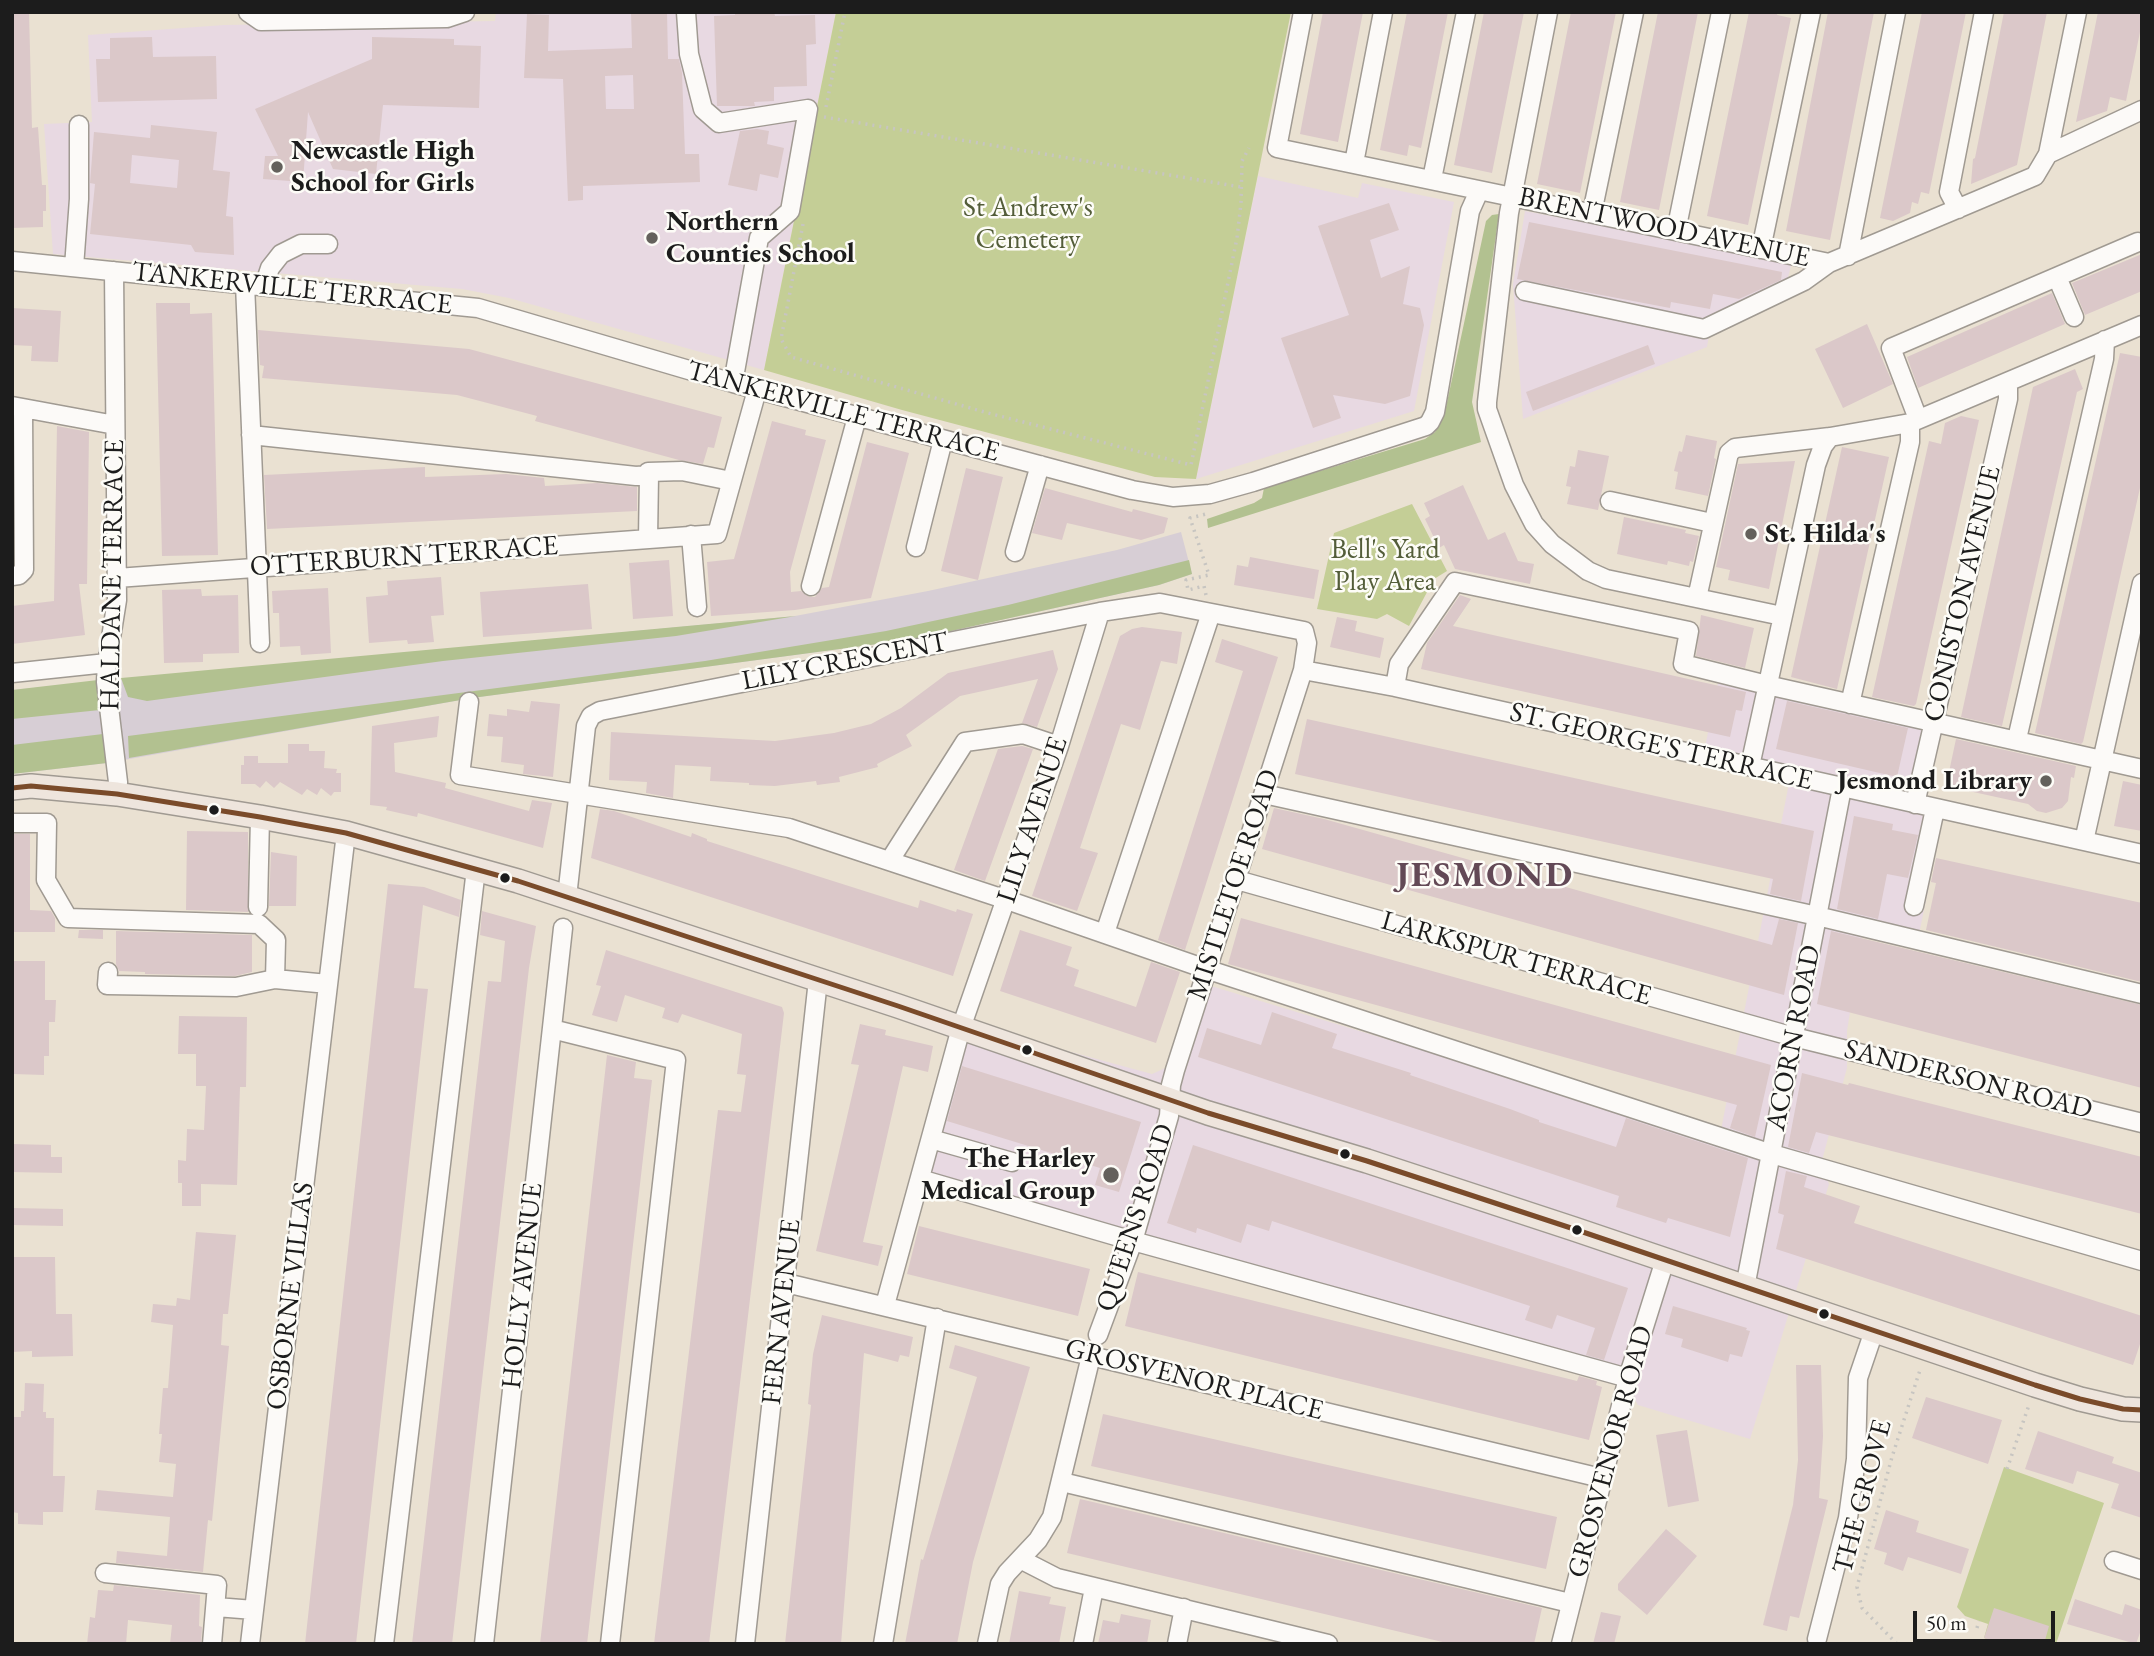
<!DOCTYPE html>
<html>
<head>
<meta charset="utf-8">
<style>
  body { margin:0 }
  #map { position:relative; width:2154px; height:1656px; overflow:hidden; background:#eae1d2; font-family:"EB Garamond",serif }
  canvas { display:block }
  .frame { position:absolute; inset:0; border:14px solid #1c1c1c; pointer-events:none }
  .scale { position:absolute; left:1913px; top:1611px; width:142px; height:32px; box-sizing:border-box; border:4px solid #1c1c1c; border-top:0; padding-left:9px; font-size:21px; line-height:24px; white-space:nowrap; color:#1c1c1c; -webkit-text-stroke:5px #fdfcf7; paint-order:stroke }
</style>
</head>
<body>
<div id="map">
<canvas width="2154" height="1656"></canvas>
<div class="frame"></div>
<div class="scale">50 m</div>
</div>
<script>
const c = document.querySelector('canvas').getContext('2d');
c.lineJoin = 'round';
function fillPath(path, color) { c.fillStyle = color; c.fill(path, 'evenodd'); }
const poly = rows => new Path2D(rows.map(r => 'M' + r).join(''));
function stroke(path, color, width, dash) { c.strokeStyle = color; c.lineWidth = width; c.lineCap = dash ? 'butt' : 'round'; c.setLineDash(dash || []); c.stroke(path); }
function drawText(font, color, halo, rows, align = 'center') {
  c.font = font + ' "EB Garamond",serif'; c.lineWidth = 5; c.setLineDash([]); c.textBaseline = 'middle'; c.strokeStyle = halo; c.fillStyle = color; for (const [text, x, y, turn = 0] of rows) {
    c.save(); c.translate(x, y); c.rotate((+turn || 0) * Math.PI / 180); c.textAlign = isNaN(turn) ? turn : align; if (halo) c.strokeText(text, 0, 0); c.fillText(text, 0, 0); c.restore();
  }
}
const built = poly([
  [496,12,836,12,764,370,509,298,462,289,53,254,44,124,92,122,88,35,224,25,495,21],
  [1258,176,1358,198,1362,183,1454,202,1414,411,1196,479],
  [1525,211,1792,262,1786,285,1712,318,1707,347,1523,419,1513,284],
  [1719,678,1923,724,1906,807,1943,817,1919,934,1864,923,1847,1031,1847,1068,1821,1164,1829,1184,1750,1439,1638,1405,1618,1371,930,1175,968,1024,1152,1074,1188,1058,1211,986,1719,1140,1792,768,1705,747]
]);
const industrial = poly([
  [1181,532,1192,574,1159,585,915,639,472,698,107,763,12,774,12,690,795,616,928,591,1117,550]
]);
const green = poly([
  [836,12,1291,12,1196,479,1155,477,902,410,764,370],
  [1412,504,1447,571,1434,579,1409,626,1387,614,1377,619,1317,609,1334,533],
  [2004,1467,2104,1503,2056,1644,2002,1644,1984,1638,1988,1624,1965,1616,1957,1607]
]);
const forest = poly([
  [1499,214,1472,402,1481,442,1208,528,1207,519,1254,503,1262,498,1264,488,1425,439,1435,432,1446,407,1486,221,1492,215],
  [1189,560,1192,574,1159,585,915,639,472,698,129,758,128,736,705,661,886,631,1008,605],
  [796,616,676,636,443,661,147,701,128,697,121,678],
  [98,680,100,710,12,719,12,690],
  [103,734,107,763,12,774,12,745]
]);
const building = poly([
  [12,12,29,12,32,128,38,127,42,185,46,185,46,211,43,211,43,227,12,228],
  [631,12,667,12,668,59,679,59,682,73,685,154,699,154,700,182,583,186,583,200,568,201,563,79,524,78,527,14,549,15,548,51,632,48],
  [633,75,634,109,606,109,605,76],
  [735,12,774,12,775,16,815,15,816,44,806,45,807,86,774,87,774,101,754,102,755,106,717,106,714,16,735,15],
  [1323,12,1363,12,1338,142,1300,134],
  [1407,12,1448,12,1421,148,1409,145,1407,156,1380,150],
  [1484,12,1524,12,1492,173,1454,165],
  [1571,12,1616,12,1580,193,1537,184],
  [1658,12,1698,12,1659,210,1620,202],
  [1749,12,1778,12,1777,15,1791,18,1748,225,1707,216],
  [1828,12,1874,12,1830,240,1786,231],
  [1922,12,1966,12,1929,194,1921,192,1918,204,1912,202,1910,213,1893,221,1880,218],
  [2004,12,2047,12,2017,165,1971,184,1973,159,1975,158],
  [2098,12,2142,12,2142,22,2126,101,2110,97,2107,111,2076,122],
  [152,37,153,57,216,56,217,99,98,102,96,59,110,59,110,38],
  [372,37,454,39,454,45,481,46,479,108,383,105,376,174,333,169,308,112,303,182,263,179,265,156,278,156,255,109,372,59],
  [151,125,217,132,213,170,230,172,226,216,233,217,234,255,195,252,191,245,90,234,95,184,90,183,94,132,150,138],
  [132,155,179,160,177,188,130,183],
  [757,129,769,131,767,144,784,148,778,178,760,174,757,191,728,185,740,131],
  [1389,203,1399,230,1370,240,1381,278,1410,266,1403,304,1420,308,1424,325,1410,396,1385,404,1333,395,1341,418,1313,428,1281,338,1349,315,1318,226],
  [1529,222,1782,272,1781,280,1739,299,1713,294,1710,309,1671,302,1670,308,1517,279],
  [2142,254,2142,291,2085,315,2072,283],
  [2052,293,2065,324,1918,388,1907,357],
  [156,303,190,303,190,314,212,313,218,555,162,556],
  [12,308,61,311,58,362,31,361,32,346,12,345],
  [1867,324,1893,384,1843,408,1815,349],
  [258,330,469,349,722,417,714,448,708,447,703,464,679,460,535,421,537,416,457,395,262,378,264,366,260,365],
  [1648,345,1655,364,1533,411,1526,392],
  [2120,353,2142,357,2142,479,2083,742,2081,744,2035,733],
  [2075,369,2083,389,2077,392,2002,726,1961,717,2033,387],
  [1961,416,1979,420,1916,704,1914,706,1872,697,1929,441,1941,444,1945,423],
  [772,421,806,430,805,435,826,440,790,572,791,592,801,591,809,597,815,597,822,588,829,587,867,442,909,453,871,598,795,610,711,616,707,562,734,559],
  [57,426,89,432,87,584,79,584,85,635,12,644,12,606,54,601],
  [1686,435,1717,441,1714,458,1716,459,1708,496,1675,489,1678,472,1674,471,1679,451,1682,452],
  [1842,447,1889,457,1837,689,1791,677],
  [1578,450,1609,456,1598,510,1567,504,1571,487,1566,486,1570,466,1575,467],
  [1795,461,1769,589,1728,580,1730,570,1716,567,1738,464],
  [425,467,425,477,506,474,544,478,545,486,597,483,637,487,637,511,267,529,264,475],
  [966,468,1003,477,978,580,941,571],
  [1463,485,1488,540,1505,532,1518,561,1534,564,1530,584,1455,569,1444,545,1439,548,1425,519,1430,516,1424,503],
  [1045,488,1132,512,1133,509,1168,518,1164,533,1141,540,1067,523,1062,540,1032,533],
  [1624,517,1686,530,1685,533,1699,536,1693,562,1690,561,1689,566,1668,561,1667,565,1617,554],
  [1250,557,1319,570,1314,599,1234,585,1237,565,1248,567],
  [669,560,673,616,633,619,629,563],
  [441,577,444,615,431,616,434,642,408,644,407,640,369,643,366,597,388,595,387,581],
  [588,584,592,629,483,637,480,592],
  [328,588,331,653,301,655,300,646,280,647,279,613,273,613,272,591],
  [201,589,202,596,238,595,239,653,203,654,203,662,164,663,162,590],
  [1460,595,1471,599,1453,626,1746,692,1742,711,1736,710,1730,737,1421,669,1427,643],
  [1701,615,1754,628,1745,668,1696,656],
  [1337,617,1357,621,1355,631,1384,638,1380,658,1330,647],
  [1142,627,1182,632,1177,664,1161,661,1140,730,1121,724,1080,848,1098,853,1077,911,1032,896,1120,636,1132,629],
  [1222,639,1278,657,1185,950,1158,940,1243,671,1215,662],
  [1053,650,1058,669,1037,727,1022,723,1038,679,960,696,906,735,912,746,877,764,878,767,839,777,840,782,817,785,816,781,775,786,749,785,749,783,710,781,711,767,675,765,673,798,646,793,647,782,609,780,611,732,775,741,834,733,871,724,901,708,948,673],
  [531,701,560,704,553,777,523,774,524,765,501,762,503,737,487,736,489,714,507,716,507,709,529,712],
  [1787,701,1908,728,1897,777,1776,749],
  [439,716,437,737,394,743,395,772,446,783,445,788,529,811,532,800,552,803,543,848,418,813,417,817,386,810,387,807,370,805,372,726],
  [1307,719,1814,831,1801,901,1770,894,1773,879,1295,774],
  [1956,739,2076,766,2074,778,2071,777,2068,801,2062,808,2046,813,2037,811,2028,804,1946,786],
  [288,744,309,744,309,751,325,751,324,768,337,769,336,773,341,773,341,792,334,792,331,796,321,788,317,795,307,789,302,795,280,782,274,788,266,781,260,788,255,784,241,784,241,765,244,765,244,756,258,756,258,763,288,763],
  [1022,746,1033,749,985,881,954,870,998,749],
  [2123,781,2142,785,2142,831,2114,826],
  [1274,808,1324,819,1772,945,1779,919,1798,923,1784,995,1262,849],
  [600,809,614,811,691,837,692,833,707,839,707,841,918,908,920,900,956,912,957,909,973,914,953,976,591,858],
  [1854,816,1893,824,1892,830,1918,835,1908,878,1887,874,1878,919,1837,909],
  [187,831,248,832,248,912,186,910],
  [12,834,30,834,30,910,51,911,55,918,55,932,12,932],
  [271,852,297,856,296,906,269,906],
  [1936,858,2142,903,2142,982,1926,930,1936,883,1931,882],
  [388,884,424,887,461,900,459,917,423,905,414,988,428,989,356,1644,305,1644],
  [482,911,536,926,529,968,452,1644,412,1644,488,981,501,982,505,941,480,935],
  [1241,918,1771,1065,1755,1137,1730,1128,1737,1105,1228,964],
  [79,930,103,930,103,939,78,938],
  [1020,930,1072,947,1066,965,1079,970,1074,986,1136,1007,1151,962,1180,972,1156,1043,1000,991],
  [116,931,252,935,252,972,235,976,145,974,145,972,119,971,116,964],
  [1831,931,2142,1005,2142,1088,1817,1004],
  [606,950,782,1007,784,1013,709,1644,654,1644,718,1110,741,1112,746,1075,737,1074,742,1034,682,1014,678,1023,662,1018,665,1008,625,995,617,1022,592,1015,601,986,596,985],
  [12,961,45,961,45,1000,56,1000,55,1022,49,1022,49,1056,44,1056,44,1075,13,1074],
  [1272,1012,1337,1034,1332,1048,1411,1073,1410,1075,1510,1109,1539,1120,1539,1122,1616,1147,1626,1118,1748,1158,1730,1237,1668,1218,1666,1223,1616,1207,1619,1196,1198,1057,1207,1028,1261,1045],
  [179,1016,247,1017,246,1087,240,1087,237,1185,201,1184,201,1206,182,1206,182,1183,178,1183,178,1160,186,1161,187,1129,204,1130,206,1086,196,1086,196,1054,178,1054],
  [860,1024,886,1030,885,1035,933,1046,928,1072,903,1066,863,1242,883,1246,878,1266,816,1251,859,1065,851,1064],
  [607,1055,636,1062,634,1078,652,1080,587,1644,540,1644],
  [962,1066,1141,1122,1119,1192,1095,1185,1100,1168,947,1121],
  [1802,1073,1848,1085,1849,1083,2142,1157,2142,1214,1816,1132,1809,1153,1788,1147],
  [12,1144,51,1145,51,1157,62,1157,62,1173,12,1172],
  [1193,1145,1628,1288,1604,1360,1586,1355,1595,1328,1557,1315,1552,1329,1525,1320,1530,1306,1272,1221,1269,1231,1247,1224,1241,1243,1197,1228,1196,1233,1167,1223],
  [1786,1171,1807,1176,1804,1187,1860,1206,1854,1223,2142,1316,2142,1338,2133,1365,1776,1249,1784,1215,1778,1213],
  [12,1208,63,1209,63,1226,12,1225],
  [919,1226,1090,1269,1078,1316,907,1274],
  [196,1232,236,1235,228,1314,223,1314,221,1345,229,1346,212,1521,208,1520,203,1572,116,1563,117,1551,167,1556,170,1517,95,1510,97,1490,173,1497,176,1464,159,1462,162,1434,159,1434,163,1388,168,1388,173,1325,151,1322,153,1304,176,1306,177,1298,190,1300],
  [12,1257,55,1257,56,1314,72,1314,73,1356,32,1357,32,1351,12,1352],
  [1138,1272,1577,1381,1579,1376,1597,1381,1596,1385,1602,1387,1589,1440,1125,1326],
  [1673,1306,1747,1328,1746,1330,1750,1331,1742,1357,1730,1354,1728,1362,1681,1347,1683,1339,1665,1334],
  [822,1315,913,1337,909,1357,900,1355,898,1362,864,1353,841,1644,785,1644,811,1405,808,1404,813,1354],
  [955,1345,1030,1367,973,1562,957,1644,905,1644,921,1559,923,1560,977,1377,949,1368],
  [1796,1365,1821,1365,1823,1436,1819,1498,1828,1500,1799,1618,1790,1616,1787,1631,1763,1625,1793,1505,1798,1460],
  [25,1383,44,1384,43,1412,46,1412,46,1418,54,1418,53,1476,65,1476,63,1512,43,1512,43,1525,18,1524,18,1513,12,1512,12,1417,21,1417,21,1411,24,1411],
  [1926,1397,2002,1420,1988,1464,1912,1438],
  [1103,1414,1557,1517,1546,1569,1091,1466],
  [1687,1430,1699,1501,1668,1507,1656,1435],
  [2038,1431,2114,1457,2112,1463,2142,1473,2142,1518,2111,1508,2119,1484,2077,1471,2073,1484,2025,1469],
  [1080,1499,1542,1608,1534,1644,1451,1644,1067,1553],
  [1886,1510,1919,1521,1916,1532,1969,1549,1961,1574,1908,1557,1903,1571,1884,1564,1887,1553,1874,1549],
  [1666,1529,1697,1556,1647,1615,1618,1590,1618,1584],
  [114,1585,200,1595,199,1626,202,1627,201,1644,170,1644,172,1625,128,1620,126,1644,87,1644,90,1617,95,1618,98,1590,113,1591],
  [1019,1591,1051,1597,1049,1604,1066,1607,1059,1644,1009,1644],
  [2075,1599,2122,1615,2125,1604,2142,1610,2142,1627,2136,1644,2067,1624],
  [1994,1608,2049,1626,2044,1644,2002,1644,1984,1638],
  [1601,1612,1621,1616,1614,1644,1593,1644],
  [1121,1614,1151,1620,1147,1644,1098,1644,1103,1620,1119,1623]
]);
const path = poly([
  [826,107,845,12],
  [824,117,1241,187],
  [803,224,781,339,791,357,988,413,1191,465,1237,238,1241,203,1242,161,1249,148],
  [1206,595,1204,586,1188,590,1186,580,1209,575,1190,518,1206,514],
  [2007,1469,2029,1405],
  [1977,1628,1979,1621],
  [1897,1644,1862,1608,1857,1587,1892,1457,1921,1367]
]);
const minor = poly([
  [248,12,261,21,447,18,465,12],
  [686,12,689,54,703,109,719,123,808,109,790,211,759,238,733,383],
  [1303,12,1277,148,1829,263,2035,176,2048,154,2142,110],
  [1548,12,1509,213,1487,402,1487,409,1514,485,1534,524,1552,544,1588,571,1606,579,1782,616],
  [2048,154,2077,12],
  [1354,163,1383,12],
  [1432,179,1466,12],
  [1958,209,1949,192,1984,12],
  [1592,213,1634,12],
  [1676,231,1721,12],
  [1761,249,1811,12],
  [1848,256,1896,12],
  [12,261,478,308,733,383,1132,490,1173,497,1210,494,1253,482,1426,426,1430,422,1435,412,1470,211,1479,191],
  [74,267,79,199,79,125],
  [114,271,117,600,107,663,106,682,118,782,117,794],
  [2057,277,2074,317],
  [245,284,260,643],
  [264,286,270,268,281,254,301,244,328,244],
  [1525,291,1704,329,1804,281,1829,263],
  [12,406,115,425],
  [1918,419,1891,348,2138,242],
  [251,435,636,476,649,475,648,472,682,471,731,481],
  [1610,501,1712,523],
  [691,535,697,607],
  [648,539,649,475],
  [916,547,943,440],
  [1015,552,1040,465],
  [12,576,19,575,24,570,23,408],
  [117,578,717,534,757,390],
  [811,586,857,417],
  [1697,598,1729,453,1735,448,1830,437,1910,423,2142,325],
  [1303,670,1395,687,2142,854],
  [12,673,107,663],
  [1395,687,1399,664,1455,582,1689,631,1683,664,1767,685,2142,769],
  [469,702,460,775,789,828,1007,900,1206,969,1772,1154,2142,1261],
  [1850,704,1910,442,1910,423],
  [2017,739,2104,359,2105,340],
  [1750,766,1816,465,1823,446,1830,437],
  [1264,794,1817,916,2142,994],
  [1915,804,2008,399,2008,382],
  [12,823,47,823,46,880,68,918,259,924,276,940,275,979,236,987,107,985,108,972],
  [2084,841,2142,583],
  [890,860,965,742,1023,734,1059,746],
  [1237,880,1794,1037,2142,1123],
  [567,897,586,726,591,716,600,711,1100,612,1160,603,1304,631,1307,643,1303,670,1175,1070,1171,1085,1169,1116,1133,1241,1098,1335],
  [1914,906,1935,809],
  [258,907,260,817],
  [1105,933,1211,613],
  [275,979,328,984],
  [552,1029,676,1060,610,1644],
  [931,1139,1012,1162],
  [920,1179,1133,1241,1628,1378],
  [786,1283,1601,1478],
  [1745,1287,1842,788],
  [885,1305,961,1028,1059,746,1100,612],
  [1062,1482,1570,1603],
  [1020,1559,1057,1578,1328,1644],
  [2114,1561,2142,1570],
  [105,1573,217,1585,212,1644],
  [216,1607,254,1610],
  [1817,1639,1848,1518,1856,1459,1858,1378,1874,1331],
  [250,1644,346,833],
  [384,1644,476,869],
  [484,1644,563,928],
  [745,1644,818,980],
  [883,1644,937,1318],
  [987,1644,1000,1584,1007,1573,1038,1540,1052,1517,1091,1356],
  [1083,1644,1094,1588],
  [1177,1644,1184,1608],
  [1561,1644,1628,1378,1665,1260]
]);
const major = poly([
  [12,788,31,786,117,794,260,817,346,833,518,881,898,1006,1208,1113,1367,1161,1574,1229,2035,1385,2080,1399,2123,1409,2142,1410]
]);
const bus1 = poly([
  [12,788,31,786,117,794,260,817,346,833,518,881,898,1006,1208,1113,1367,1161,1574,1229,2035,1385,2080,1399,2123,1409,2142,1410]
]);
const markers = [
  [277,167,7,"#64615c"],
  [652,238,7,"#64615c"],
  [1751,534,7,"#64615c"],
  [2046,781,7,"#64615c"],
  [214,810,6,"#1c1c1c"],
  [505,878,6,"#1c1c1c"],
  [1027,1050,6,"#1c1c1c"],
  [1345,1154,6,"#1c1c1c"],
  [1111,1175,9,"#64615c"],
  [1577,1230,6,"#1c1c1c"],
  [1824,1314,6,"#1c1c1c"]
];
const poiNames = [
  ["Newcastle High",291,151],
  ["School for Girls",291,183],
  ["Northern",666,222],
  ["Counties School",666,254],
  ["St. Hilda's",1765,534],
  ["Jesmond Library",2032,781,"right"],
  ["The Harley",1095,1159,"right"],
  ["Medical Group",1095,1191,"right"]
];
const parkNames = [
  ["St Andrew's",1028,208],
  ["Cemetery",1028,240],
  ["Bell's Yard",1385,550],
  ["Play Area",1385,582]
];
const streetNames = [
  ["BRENTWOOD AVENUE",1664,228,12],
  ["TANKERVILLE TERRACE",292,289,6],
  ["TANKERVILLE TERRACE",843,412,15],
  ["OTTERBURN TERRACE",404,557,-4],
  ["HALDANE TERRACE",113,575,-89],
  ["CONISTON AVENUE",1963,594,-77],
  ["LILY CRESCENT",845,662,-11],
  ["ST. GEORGE'S TERRACE",1661,747,13],
  ["LILY AVENUE",1033,820,-72],
  ["MISTLETOE ROAD",1234,885,-72],
  ["LARKSPUR TERRACE",1516,959,16],
  ["ACORN ROAD",1794,1038,-79],
  ["SANDERSON ROAD",1968,1080,14],
  ["QUEENS ROAD",1136,1218,-72],
  ["HOLLY AVENUE",523,1286,-84],
  ["OSBORNE VILLAS",291,1296,-83],
  ["FERN AVENUE",782,1312,-84],
  ["GROSVENOR PLACE",1194,1380,14],
  ["GROSVENOR ROAD",1611,1452,-75],
  ["THE GROVE",1863,1497,-75]
];
const districtNames = [
  ["JESMOND",1485,876]
];
fillPath(built, '#e8d9e2');
fillPath(industrial, '#d7ced5');
fillPath(green, '#c4ce96');
fillPath(forest, '#b2c190');
fillPath(building, '#dbc8c9');
stroke(minor, '#a09a92', 21);
stroke(major, '#a09a92', 26);
stroke(path, '#c7c5c1', 3.5, [2, 5]);
stroke(minor, '#fcfaf8', 18);
stroke(major, '#eee5dd', 23);
stroke(bus1, '#7a4b2a', 5);
for (const [x, y, r, color] of markers) { const dot = new Path2D(); dot.arc(x, y, r, 0, 2 * Math.PI); c.fillStyle = color; c.fill(dot); stroke(dot, '#fdfcf7', 2.5); }
drawText('bold 28px', '#1c1c1c', '#fdfcf7', poiNames, 'left');
drawText('28px', '#535d39', '#fdfcf7', parkNames);
drawText('28px', '#1c1c1c', '#fdfcf7', streetNames);
c.letterSpacing = '2px';
drawText('bold 35px', '#634956', '#fdfcf7', districtNames);
c.letterSpacing = '0px';
</script>
</body>
</html>
